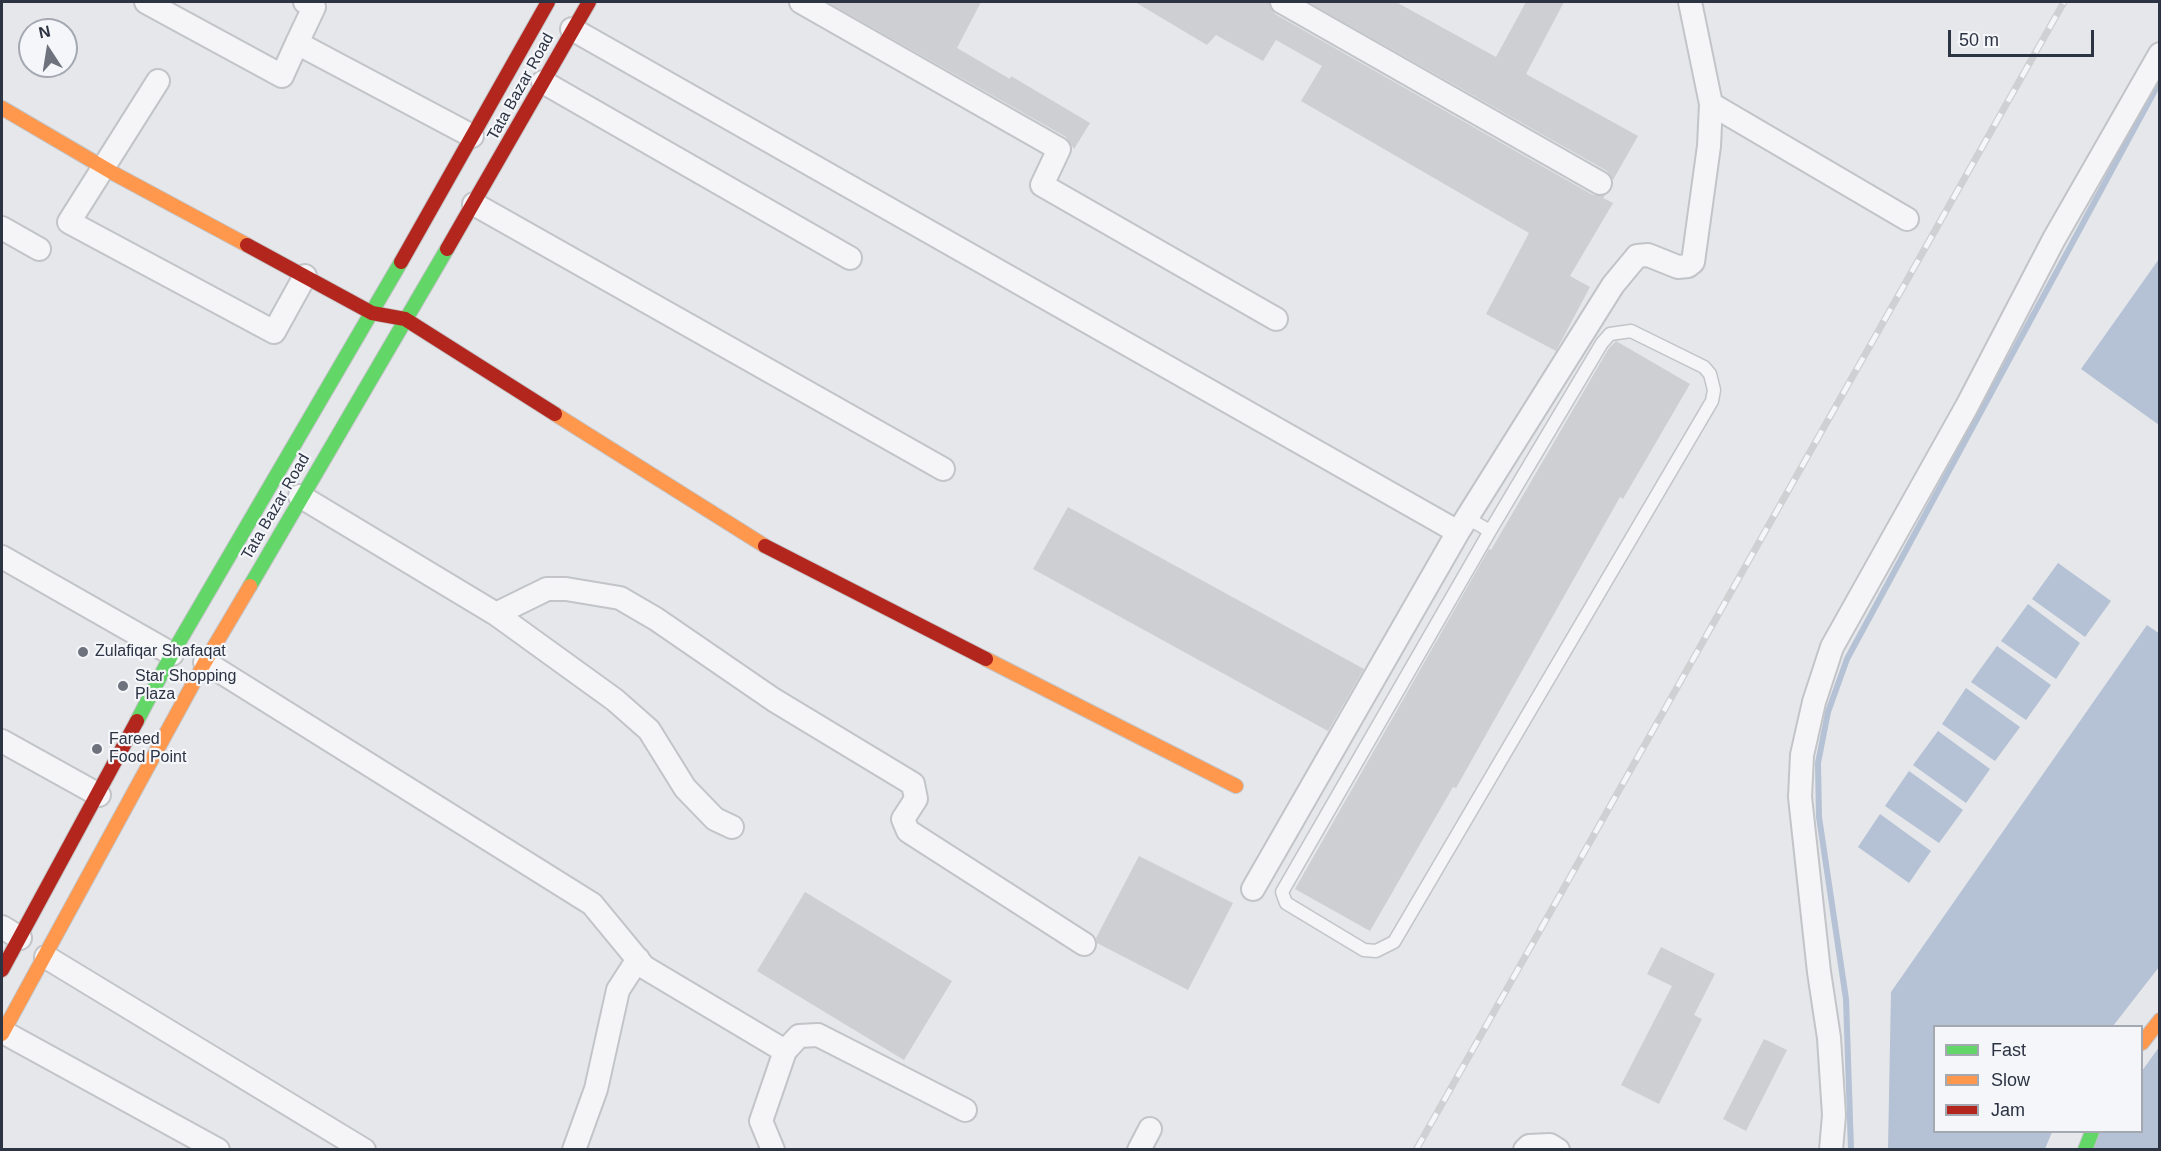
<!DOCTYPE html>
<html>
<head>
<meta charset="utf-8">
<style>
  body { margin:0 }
  #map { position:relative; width:2161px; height:1151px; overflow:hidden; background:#e5e7ea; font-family:Arial,sans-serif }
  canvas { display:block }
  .frame { position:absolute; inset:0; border:3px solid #2c3343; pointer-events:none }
  .legend { position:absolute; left:1933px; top:1025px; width:210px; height:108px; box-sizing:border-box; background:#f4f6f9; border:2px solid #a4a8b0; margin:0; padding:8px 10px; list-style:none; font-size:18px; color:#2c3343 }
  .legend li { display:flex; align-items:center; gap:12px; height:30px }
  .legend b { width:30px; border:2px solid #a4a8b0 }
  .north { position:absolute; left:18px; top:18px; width:60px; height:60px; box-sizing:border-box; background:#f4f6f9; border:2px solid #a4a8b0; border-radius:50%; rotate:348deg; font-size:16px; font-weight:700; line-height:24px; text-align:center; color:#2c3343 }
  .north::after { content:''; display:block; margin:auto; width:21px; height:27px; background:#6d727d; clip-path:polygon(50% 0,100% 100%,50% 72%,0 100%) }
  .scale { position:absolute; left:1948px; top:30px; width:146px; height:27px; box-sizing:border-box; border:3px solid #2c3343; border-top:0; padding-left:8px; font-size:18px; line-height:21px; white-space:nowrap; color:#2c3343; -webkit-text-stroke:4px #f4f6f9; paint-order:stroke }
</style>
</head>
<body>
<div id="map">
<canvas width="2161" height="1151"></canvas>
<div class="frame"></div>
<ul class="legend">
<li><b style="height:8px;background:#63d668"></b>Fast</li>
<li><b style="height:8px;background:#ff974d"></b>Slow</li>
<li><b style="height:8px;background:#b3261e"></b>Jam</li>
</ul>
<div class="north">N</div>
<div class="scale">50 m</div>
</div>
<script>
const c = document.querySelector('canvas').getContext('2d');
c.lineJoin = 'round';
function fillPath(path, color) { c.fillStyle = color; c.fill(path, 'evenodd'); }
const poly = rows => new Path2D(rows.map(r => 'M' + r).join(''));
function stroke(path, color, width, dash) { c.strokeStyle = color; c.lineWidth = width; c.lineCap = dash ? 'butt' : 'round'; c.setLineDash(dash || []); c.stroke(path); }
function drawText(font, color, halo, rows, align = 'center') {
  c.font = font + ' Arial,sans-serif'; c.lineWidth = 4.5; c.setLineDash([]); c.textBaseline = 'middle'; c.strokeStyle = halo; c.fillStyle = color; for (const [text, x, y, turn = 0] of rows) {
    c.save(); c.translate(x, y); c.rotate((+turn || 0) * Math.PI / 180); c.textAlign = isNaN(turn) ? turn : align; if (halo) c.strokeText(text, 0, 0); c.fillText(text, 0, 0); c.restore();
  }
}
const water = poly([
  [2159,259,2159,425,2081,369],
  [2058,563,2111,601,2085,637,2032,599],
  [2028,604,2080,643,2056,679,2001,641],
  [2147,625,2160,634,2159,967,2113,1026,1934,1026,1934,1132,2052,1132,2045,1149,1888,1149,1891,992],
  [1997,646,2051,685,2026,720,1971,682],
  [1966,688,2020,727,1995,761,1942,724],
  [1938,731,1990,769,1966,803,1913,765],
  [1909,771,1963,810,1939,843,1885,806],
  [1880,814,1931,851,1909,883,1858,847],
  [2159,1047,2158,1149,2083,1150,2096,1132,2142,1132,2142,1071]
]);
const stream = poly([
  [1851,1150,1846,999,1819,817,1818,763,1828,712,1847,659,2160,81]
]);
const building = poly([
  [827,2,981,2,957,48,1010,79,1011,76,1090,123,1074,149,1066,137],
  [1135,2,1269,2,1275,14,1593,195,1605,195,1603,198,1613,203,1570,276,1590,287,1556,351,1486,314,1529,233,1301,101,1322,66,1276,40,1263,61,1216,35,1207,45],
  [1308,2,1396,2,1496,57,1526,2,1564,2,1526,74,1638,136,1613,180,1607,171],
  [1616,341,1690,384,1623,499,1620,497,1456,788,1453,787,1370,931,1295,889,1489,549,1491,550,1609,348],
  [1068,507,1364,669,1328,731,1033,569],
  [1139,856,1233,903,1188,990,1097,943,1096,938],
  [805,892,952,981,904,1060,757,971],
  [1661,947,1715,974,1694,1015,1702,1019,1659,1104,1621,1085,1672,986,1647,974],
  [1764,1039,1787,1050,1746,1131,1723,1119]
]);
const lane = poly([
  [1467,518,1490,531,1282,892,1286,903,1364,950,1376,951,1394,942,1712,401,1714,390,1710,374,1704,367,1631,331,1610,334,1602,343,1490,531]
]);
const street = poly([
  [146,2,282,76,297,43],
  [305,2,314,7,297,43,472,136],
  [801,2,1059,149,1042,185,1276,319],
  [1282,2,1600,183],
  [572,29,1458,532],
  [158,81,69,222,274,332,305,276],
  [543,82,850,258],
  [1711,104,1907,219],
  [474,204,943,469],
  [2,228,39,249],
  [300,496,496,614,547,589,566,589,620,598,656,619,774,700,913,784,916,799,903,819,908,831,1084,944],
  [2,557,172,654],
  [496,614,615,700,649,730,685,788,715,819,732,827],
  [205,662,592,904,644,967,785,1051,799,1036,818,1035,965,1110],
  [2,741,99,795],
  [1253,889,1458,532,1613,285,1637,256,1648,255,1678,267,1688,266,1693,262,1709,146,1711,104,1690,2],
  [2,927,20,938],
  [46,957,364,1150],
  [3,1032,218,1150],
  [574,1150,596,1089,618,990,638,959],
  [773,1150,761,1121,785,1051],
  [1139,1150,1150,1129],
  [1525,1150,1529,1146,1550,1145,1558,1150],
  [1831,1150,1834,1115,1829,1038,1819,972,1800,797,1802,755,1814,702,1832,647,1967,406,2054,239,2160,54]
]);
const fast = poly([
  [250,586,447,249],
  [137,721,172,654,401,262],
  [2085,1150,2092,1132]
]);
const slow = poly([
  [2,108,113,173,247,245],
  [555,414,765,546],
  [986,659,1236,786],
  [2,1034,205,662,250,586],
  [2142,1043,2160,1020]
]);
const jam = poly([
  [247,245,372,313,405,319,555,414],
  [447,249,589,2],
  [401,262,548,2],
  [765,546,986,659],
  [2,970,137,721]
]);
const rail = poly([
  [1416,1150,2064,2]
]);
const markers = [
  [83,652,6,"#6d727d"],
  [123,686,6,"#6d727d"],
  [97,749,6,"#6d727d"]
];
const streetNames = [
  ["Tata Bazar Road",521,87,-61],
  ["Tata Bazar Road",276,507,-60]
];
const poiNames = [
  ["Zulafiqar Shafaqat",95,652],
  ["Star Shopping",135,677],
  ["Plaza",135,695],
  ["Fareed",109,740],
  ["Food Point",109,758]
];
fillPath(water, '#b5c1d4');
stroke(stream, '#b5c1d4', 6);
fillPath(building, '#cdcfd2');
stroke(lane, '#c2c4c7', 15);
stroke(street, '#c2c4c7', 26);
stroke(fast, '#c2c4c7', 16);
stroke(slow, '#c2c4c7', 16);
stroke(jam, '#c2c4c7', 16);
stroke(lane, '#f5f5f7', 12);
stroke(street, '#f5f5f7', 22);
stroke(fast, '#63d668', 14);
stroke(slow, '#ff974d', 14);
stroke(jam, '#b3261e', 14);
stroke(rail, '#cfd0d2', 7);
stroke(rail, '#f4f6f9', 4.5, [14]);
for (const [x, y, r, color] of markers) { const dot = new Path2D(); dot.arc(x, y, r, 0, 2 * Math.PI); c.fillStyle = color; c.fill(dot); stroke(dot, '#f4f6f9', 2); }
drawText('16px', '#2c3343', '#f4f6f9', streetNames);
drawText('16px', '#2c3343', '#f4f6f9', poiNames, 'left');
</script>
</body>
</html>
